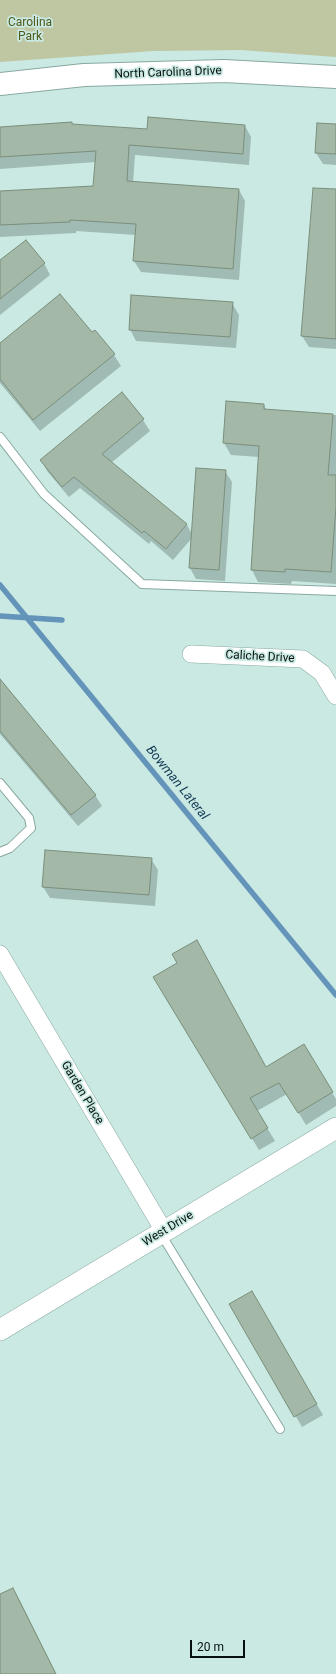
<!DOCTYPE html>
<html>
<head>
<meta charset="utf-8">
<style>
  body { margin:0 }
  #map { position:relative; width:336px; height:1674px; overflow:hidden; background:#c9e9e2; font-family:Roboto,sans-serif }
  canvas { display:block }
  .scale { position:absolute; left:190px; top:1640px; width:55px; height:18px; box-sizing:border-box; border:2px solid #06110f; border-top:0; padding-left:5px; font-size:12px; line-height:14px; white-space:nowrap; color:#06110f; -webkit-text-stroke:3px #c9e9e2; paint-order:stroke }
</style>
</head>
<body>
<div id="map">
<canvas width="336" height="1674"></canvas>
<div class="scale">20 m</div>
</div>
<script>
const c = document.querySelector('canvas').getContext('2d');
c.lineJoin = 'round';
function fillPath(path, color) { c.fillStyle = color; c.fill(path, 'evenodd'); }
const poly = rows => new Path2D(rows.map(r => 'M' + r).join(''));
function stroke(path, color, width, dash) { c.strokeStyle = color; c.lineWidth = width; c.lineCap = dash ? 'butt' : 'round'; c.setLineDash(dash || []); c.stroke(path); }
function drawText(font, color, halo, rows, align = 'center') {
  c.font = font + ' Roboto,sans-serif'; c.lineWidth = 3.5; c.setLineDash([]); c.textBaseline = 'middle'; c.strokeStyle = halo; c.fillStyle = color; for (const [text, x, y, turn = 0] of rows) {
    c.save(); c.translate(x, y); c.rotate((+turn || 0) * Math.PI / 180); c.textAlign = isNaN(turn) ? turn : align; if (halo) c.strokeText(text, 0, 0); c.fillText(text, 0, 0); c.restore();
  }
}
const green = poly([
  [0,0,336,0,336,57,241,50,153,51,0,62]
]);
const shadow = poly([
  [72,123,73,125,148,130,245,126,251,137,249,165,135,155,133,183,239,190,245,201,239,280,141,272,134,261,136,235,76,231,76,233,0,237,0,192,94,187,96,162,0,169,0,128],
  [336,125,336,165,323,164,316,153],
  [314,189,336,190,336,349,309,347,302,336],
  [0,262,44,263,50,275,0,315],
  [232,303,239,315,236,348,136,341,130,329],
  [95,331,114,355,121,366,40,431,0,383,0,344,92,333],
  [121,394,143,420,150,431,111,463,187,525,192,534,225,471,232,482,225,581,196,579,190,568,192,538,173,560,151,541,149,544,80,488,69,497,47,471,41,460],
  [264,405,266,410,336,415,336,584,292,581,291,584,258,582,252,570,259,457,231,455,224,443],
  [0,681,95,795,102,806,78,826,0,734],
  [151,859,158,870,155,906,50,898,43,887],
  [162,990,266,1068,303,1045,336,1099,336,1106,306,1125,287,1094,257,1111,275,1141,259,1150],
  [252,1292,323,1415,302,1427,231,1304],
  [13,1589,21,1603,56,1674,0,1674,0,1596]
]);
const stream = poly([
  [0,585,336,995],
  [0,616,62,620]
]);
const building = poly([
  [148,117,245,125,243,154,129,145,127,181,239,189,233,269,133,261,136,224,70,220,70,222,0,225,0,191,93,186,96,151,0,157,0,127,72,122,72,124,147,129,148,117],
  [317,123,336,124,336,154,315,153,317,123],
  [313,188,336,189,336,339,301,336,313,188],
  [26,240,45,263,0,299,0,260,26,240],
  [60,294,92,332,95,330,115,354,33,420,0,379,0,343,60,294],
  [131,295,233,302,230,337,129,330,131,295],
  [122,392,144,419,102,454,187,524,166,549,144,531,142,533,74,477,62,487,40,460,122,392],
  [226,401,264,404,264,409,333,414,328,475,336,475,336,507,331,572,285,569,285,572,251,570,259,446,223,443,226,401],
  [196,468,226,470,219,570,189,568,196,468],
  [0,679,96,795,71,815,0,731,0,679],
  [45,850,152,858,149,895,42,887,45,850],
  [197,940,266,1067,304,1044,333,1092,298,1113,279,1083,250,1098,268,1128,251,1139,153,977,177,963,172,954,197,940],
  [252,1291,317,1404,294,1417,229,1304,252,1291],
  [13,1588,56,1674,0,1674,0,1594,13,1588]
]);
const service = poly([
  [0,437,44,494,142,584,336,591],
  [0,783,29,818,31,828,10,848,0,852],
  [161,1234,280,1429]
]);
const minor = poly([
  [191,654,303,659,322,673,336,696],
  [0,954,164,1231]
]);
const tertiary = poly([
  [0,1330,336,1128]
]);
const secondary = poly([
  [0,84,84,75,224,71,336,77]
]);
const parkNames = [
  ["Carolina",30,23],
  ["Park",30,37]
];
const streetNames = [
  ["North Carolina Drive",168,73,-2],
  ["Caliche Drive",260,657,3],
  ["Garden Place",82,1093,59],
  ["West Drive",168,1229,-31]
];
const waterNames = [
  ["Bowman Lateral",177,783,51]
];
fillPath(green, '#bec6a2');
fillPath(shadow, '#0003');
stroke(stream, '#6494b9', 5.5);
fillPath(building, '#a3b8a6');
stroke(building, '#7a8e7c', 1);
stroke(service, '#89a8a1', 10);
stroke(minor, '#89a8a1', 18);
stroke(tertiary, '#89a8a1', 22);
stroke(secondary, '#89a8a1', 24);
stroke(service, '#fff', 8);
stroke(minor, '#fff', 17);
stroke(tertiary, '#fff', 21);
stroke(secondary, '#fff', 22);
drawText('12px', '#51591b', '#c9e9e2', parkNames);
drawText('12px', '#06110f', '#c9e9e2', streetNames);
drawText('italic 13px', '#133954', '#c9e9e2', waterNames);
</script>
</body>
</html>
